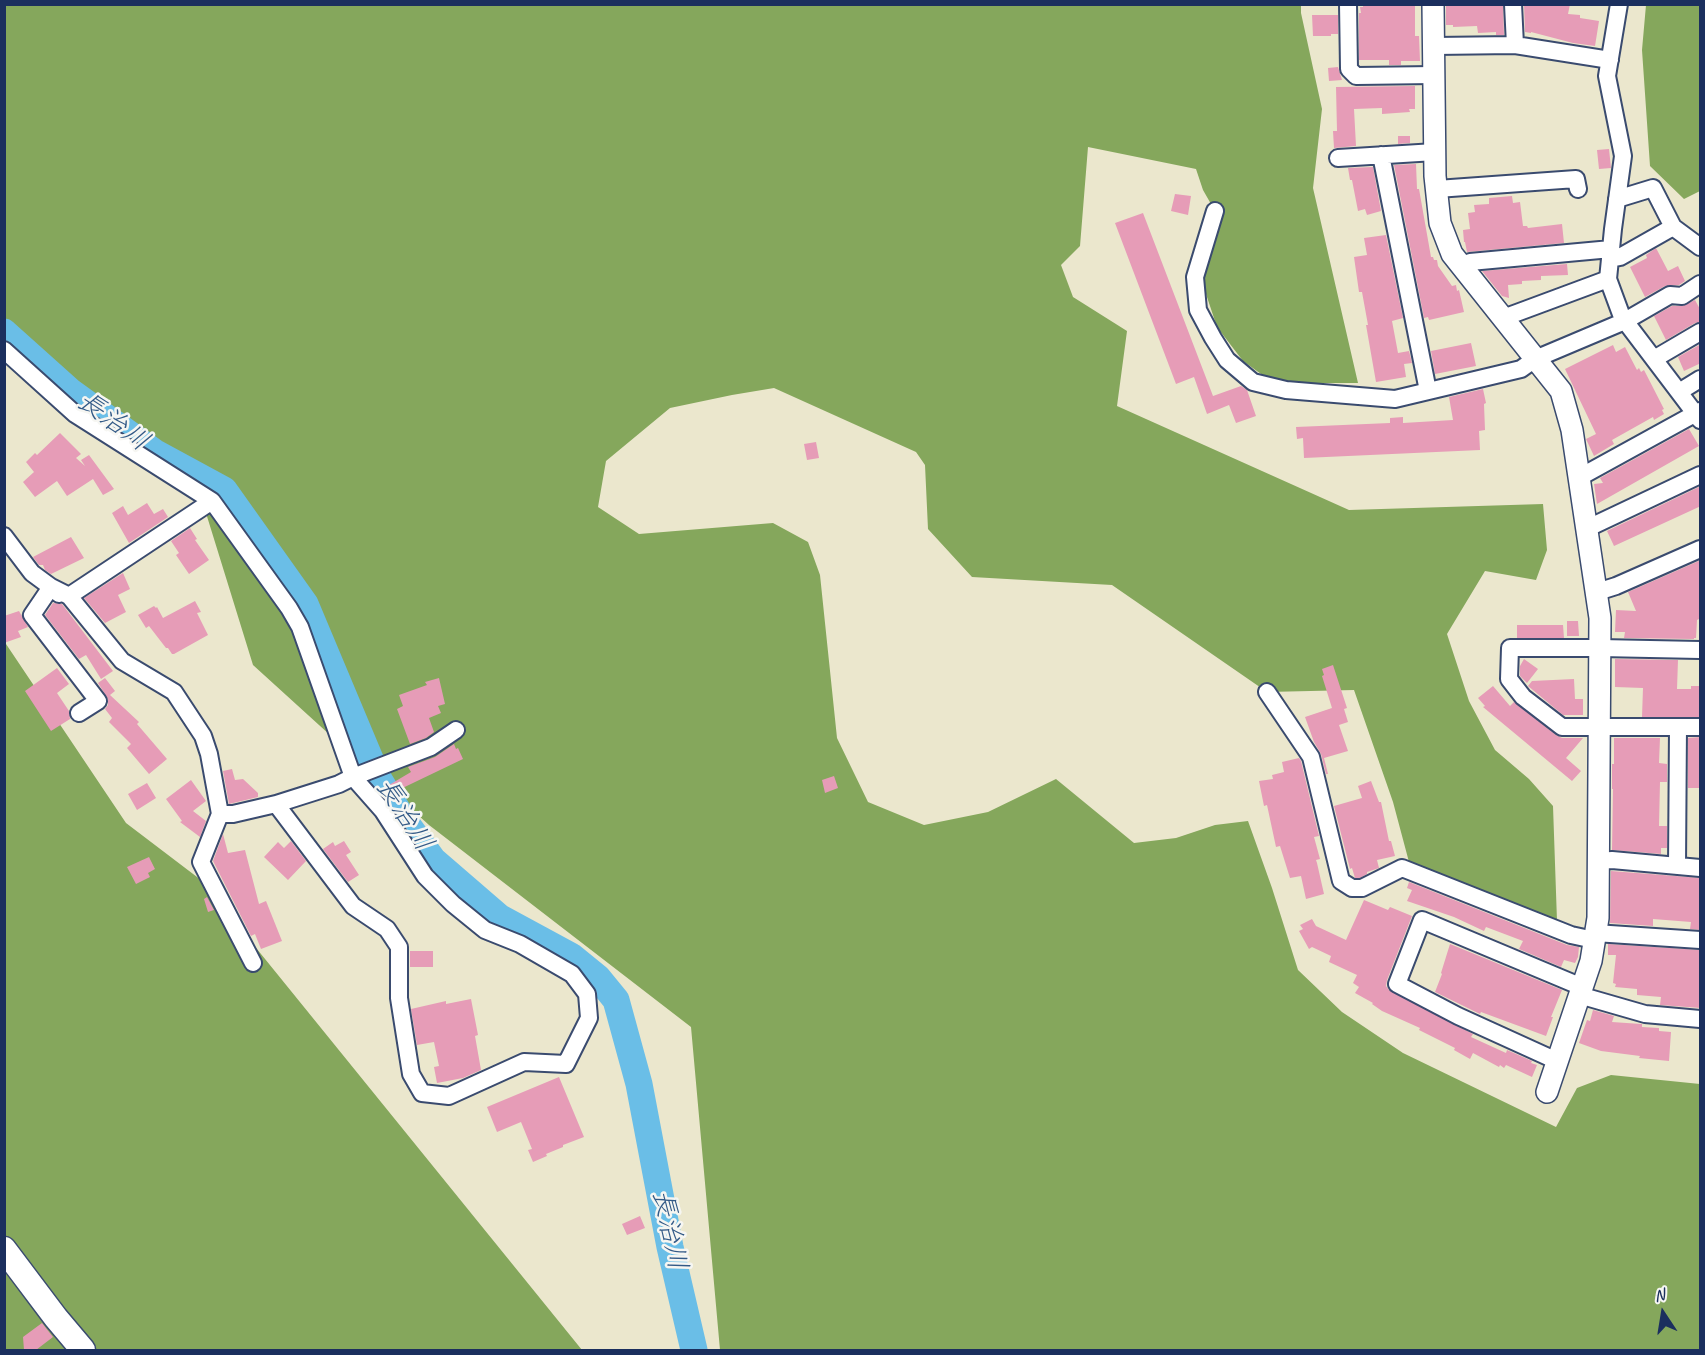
<!DOCTYPE html>
<html>
<head>
<meta charset="utf-8">
<style>
  body { margin:0 }
  #map { position:relative; width:1705px; height:1355px; overflow:hidden; background:#ebe7cd; font-family:Caveat,sans-serif }
  canvas { display:block }
  .frame { position:absolute; inset:0; border:6px solid #1b2f5e; pointer-events:none }
  .north { position:absolute; left:1633px; top:1283px; width:60px; height:60px; -webkit-text-stroke:4px #f6f6f2; paint-order:stroke; rotate:348deg; font-size:16px; font-weight:700; line-height:24px; text-align:center; color:#1b2f5e }
  .north::after { content:''; display:block; margin:auto; width:21px; height:27px; background:#1b2f5e; clip-path:polygon(50% 0,100% 100%,50% 72%,0 100%) }
</style>
</head>
<body>
<div id="map">
<canvas width="1705" height="1355"></canvas>
<div class="frame"></div>
<div class="north">N</div>
</div>
<script>
const c = document.querySelector('canvas').getContext('2d');
c.lineJoin = 'round';
function fillPath(path, color) { c.fillStyle = color; c.fill(path, 'evenodd'); }
const poly = rows => new Path2D(rows.map(r => 'M' + r).join(''));
function stroke(path, color, width, dash) { c.strokeStyle = color; c.lineWidth = width; c.lineCap = dash ? 'butt' : 'round'; c.setLineDash(dash || []); c.stroke(path); }
function drawText(font, color, halo, rows, align = 'center') {
  c.font = font + ' Caveat,"Klee One",sans-serif'; c.lineWidth = 5; c.setLineDash([]); c.textBaseline = 'middle'; c.strokeStyle = halo; c.fillStyle = color; for (const [text, x, y, turn = 0] of rows) {
    c.save(); c.translate(x, y); c.rotate((+turn || 0) * Math.PI / 180); c.textAlign = isNaN(turn) ? turn : align; if (halo) c.strokeText(text, 0, 0); c.fillText(text, 0, 0); c.restore();
  }
}
const forest = poly([
  [4,5,1301,5,1301,13,1322,109,1313,188,1358,383,1302,383,1268,379,1243,361,1217,327,1203,285,1215,211,1203,190,1196,169,1088,147,1080,246,1061,265,1073,297,1127,331,1117,406,1349,510,1543,504,1547,550,1536,580,1485,571,1447,634,1469,701,1495,750,1529,779,1553,806,1557,921,1409,862,1393,802,1354,690,1267,692,1112,585,972,577,928,529,925,465,916,452,774,388,732,395,670,408,606,461,598,507,639,534,773,523,808,542,820,575,837,738,868,802,924,825,988,812,1056,779,1134,843,1176,838,1215,825,1248,821,1272,888,1298,970,1342,1012,1403,1053,1556,1127,1577,1088,1611,1075,1700,1084,1700,1350,720,1350,691,1027,429,825,253,665,197,484,163,447,5,341],
  [1646,5,1700,5,1700,191,1684,199,1650,166,1642,50],
  [4,641,126,823,201,880,582,1350,5,1350]
]);
const river = poly([
  [4,332,71,392,154,452,224,490,305,604,378,778,401,816,433,860,499,917,571,956,598,978,616,1000,639,1084,670,1247,694,1350]
]);
const building = poly([
  [1363,4,1415,4,1415,36,1419,36,1420,61,1401,61,1401,65,1389,65,1389,60,1359,60,1359,13,1361,13,1360,7,1363,7],
  [1446,4,1503,4,1504,35,1496,35,1496,32,1478,33,1477,26,1453,27,1453,25,1446,25],
  [1524,4,1570,4,1568,14,1580,15,1580,18,1599,21,1595,46,1573,43,1531,32,1531,33,1525,32],
  [1312,15,1338,15,1338,34,1331,34,1331,36,1313,36],
  [1338,67,1342,80,1329,81,1328,68],
  [1415,86,1415,109,1409,109,1410,112,1382,114,1382,108,1354,109,1356,146,1334,148,1333,131,1337,131,1336,87],
  [1398,136,1410,136,1410,143,1398,144],
  [1609,149,1611,168,1599,169,1597,150],
  [1416,164,1417,189,1419,189,1431,257,1433,257,1434,260,1437,260,1438,266,1452,286,1456,285,1457,291,1459,290,1464,312,1429,320,1428,317,1424,318,1394,165],
  [1373,167,1381,211,1367,215,1365,209,1358,211,1352,180,1350,180,1348,168],
  [1175,194,1191,196,1188,215,1171,211],
  [1512,196,1513,203,1520,202,1523,226,1527,226,1528,228,1562,224,1564,243,1467,252,1465,242,1464,242,1463,230,1470,229,1468,213,1475,212,1474,205,1489,204,1489,198],
  [1143,213,1213,396,1241,386,1247,390,1256,416,1236,423,1229,405,1207,414,1194,377,1176,384,1115,223],
  [1386,235,1403,318,1392,321,1398,353,1409,351,1412,363,1404,364,1406,377,1376,382,1366,325,1368,325,1362,292,1359,292,1354,257,1367,255,1364,238],
  [1656,248,1668,271,1678,266,1685,281,1679,285,1665,286,1645,297,1630,267,1647,258,1646,255],
  [1567,264,1568,275,1541,276,1541,280,1522,281,1522,284,1508,285,1509,298,1502,296,1482,271],
  [1695,300,1701,311,1701,322,1695,323,1666,340,1654,316,1672,306,1682,306],
  [1471,343,1476,366,1435,374,1431,351],
  [1701,344,1701,363,1684,371,1678,357],
  [1613,345,1616,352,1625,347,1637,370,1639,368,1641,372,1644,370,1664,409,1662,410,1664,414,1654,420,1653,417,1612,440,1614,444,1594,456,1586,439,1596,434,1565,369],
  [1483,389,1486,403,1484,404,1485,430,1479,431,1480,450,1304,458,1303,438,1297,439,1296,427,1390,423,1390,418,1403,417,1403,423,1453,420,1449,397],
  [1689,429,1699,446,1597,504,1594,484,1603,483,1600,478],
  [60,433,81,454,76,458,85,466,81,460,89,455,114,489,103,495,93,479,67,496,57,481,35,497,23,482,34,472,26,462,35,453,37,455],
  [816,442,819,458,807,460,804,444],
  [1701,486,1701,506,1614,546,1607,531],
  [147,503,154,514,163,509,168,517,129,543,112,513,123,506,128,515],
  [190,528,197,539,195,540,209,560,189,574,176,555,179,553,171,541],
  [71,537,84,558,51,574,45,570,43,565,39,565,33,557],
  [1701,560,1701,618,1697,620,1696,638,1694,638,1694,639,1624,638,1625,632,1615,632,1616,610,1636,611,1628,592],
  [123,573,130,589,118,595,126,612,105,623,84,598],
  [195,601,201,612,197,613,208,635,174,654,172,654,168,648,166,648,149,626,146,628,138,615,154,606,156,608,157,607,163,618],
  [53,603,62,604,113,671,101,679,86,655,79,659,45,615],
  [19,611,28,627,18,631,21,637,4,643,4,616],
  [1567,621,1578,621,1579,636,1567,636],
  [1517,625,1563,625,1564,638,1517,638],
  [1524,659,1538,669,1527,683,1520,676,1520,666],
  [1615,659,1678,660,1677,689,1691,689,1691,686,1701,686,1701,717,1642,717,1643,688,1615,687],
  [1333,665,1347,708,1344,709,1348,722,1339,725,1348,751,1324,758,1328,774,1326,774,1321,754,1314,742,1305,717,1332,708,1322,676,1324,675,1322,669],
  [57,668,69,684,57,693,69,711,70,719,51,731,25,691],
  [105,678,115,691,110,695,139,722,137,724,167,759,149,774,127,748,131,744,109,722,112,718,105,709,108,705,108,699,98,683],
  [439,678,445,704,438,706,441,713,429,718,434,732,426,738,410,744,397,709,403,706,399,695,427,685,425,682],
  [1574,679,1575,699,1583,699,1583,715,1563,715,1528,686,1532,681],
  [1493,686,1510,706,1514,702,1556,735,1562,738,1583,738,1566,758,1581,771,1572,781,1483,707,1485,706,1478,698],
  [1701,737,1701,788,1688,788,1688,738],
  [1614,738,1660,738,1659,763,1667,764,1667,782,1660,782,1659,826,1667,826,1667,848,1661,848,1661,854,1612,850,1613,789,1612,789,1612,764,1614,764],
  [454,744,456,749,458,748,463,759,388,795,384,788,411,772,408,767,435,757],
  [1299,758,1301,761,1319,836,1314,837,1320,859,1316,860,1317,863,1324,894,1306,899,1301,876,1290,878,1280,846,1276,847,1267,805,1264,806,1259,781,1273,779,1272,775,1284,772,1282,762],
  [232,769,235,780,243,779,258,793,258,797,229,804,223,771],
  [834,776,838,788,825,793,822,780],
  [191,780,206,801,193,811,206,821,200,837,180,822,182,821,166,799],
  [1371,781,1379,802,1381,802,1389,841,1391,841,1395,856,1377,860,1379,868,1367,872,1367,874,1360,878,1355,878,1352,868,1350,869,1334,806,1362,798,1358,786],
  [147,783,156,798,137,810,128,794],
  [223,834,228,853,245,850,259,904,266,901,282,941,261,949,255,934,251,936,213,861],
  [291,841,306,861,288,880,264,857,278,842,284,848],
  [344,841,351,852,346,855,359,875,348,882,323,849,333,842,335,846],
  [149,857,155,869,148,873,150,877,136,884,127,867],
  [1611,871,1701,878,1701,930,1690,929,1691,922,1653,919,1653,926,1610,923],
  [1409,882,1567,945,1579,947,1578,957,1575,963,1564,960,1561,967,1519,949,1523,941,1486,927,1484,931,1454,917,1407,901,1412,890,1407,888],
  [207,897,214,910,208,912,204,899],
  [1364,900,1388,910,1390,907,1412,916,1387,980,1386,986,1389,990,1473,1034,1471,1037,1506,1053,1507,1050,1532,1061,1531,1063,1537,1065,1532,1077,1506,1065,1504,1068,1500,1065,1499,1067,1473,1053,1470,1059,1454,1050,1455,1048,1419,1030,1420,1028,1382,1011,1372,1004,1373,1003,1355,993,1359,987,1353,983,1357,975,1329,962,1331,956,1312,947,1309,949,1299,931,1303,929,1300,925,1312,919,1316,926,1346,940],
  [1450,944,1562,990,1551,1017,1553,1017,1546,1036,1481,1012,1480,1014,1435,992,1442,974,1441,973],
  [1608,944,1701,950,1701,1008,1660,1005,1661,997,1637,995,1637,989,1615,987,1616,984,1613,983,1616,955,1608,955],
  [410,951,433,951,433,967,410,967],
  [471,999,478,1035,475,1036,481,1070,463,1078,437,1083,434,1067,439,1066,434,1042,417,1045,411,1009,446,1001,446,1004],
  [1593,1010,1614,1016,1612,1022,1641,1024,1642,1024,1642,1027,1659,1028,1659,1031,1671,1032,1669,1061,1639,1058,1640,1056,1601,1051,1579,1043,1587,1020,1590,1021],
  [559,1077,584,1137,563,1145,563,1147,546,1154,547,1156,533,1162,528,1150,532,1149,521,1122,497,1132,487,1107],
  [640,1216,645,1228,627,1235,622,1224],
  [42,1323,53,1337,36,1350,24,1350,23,1337]
]);
const minor = poly([
  [1348,4,1349,69,1356,76,1434,75],
  [1513,4,1515,45],
  [1619,4,1607,76,1623,156,1613,229,1608,279,1622,317,1700,420],
  [1434,46,1515,45,1610,60],
  [1381,155,1428,391],
  [1338,158,1435,152],
  [1437,189,1576,179,1578,189],
  [1617,199,1653,188,1673,227,1700,247],
  [1215,211,1195,277,1198,310,1213,338,1227,360,1253,382,1286,390,1395,399,1521,369,1535,359,1625,321,1670,295,1682,296,1700,284],
  [1610,259,1620,257,1673,227],
  [1464,268,1470,262,1611,249],
  [1503,318,1608,279],
  [4,350,75,414,212,501,289,608,300,627,353,777,383,811,425,876,453,904,485,930,520,944,572,974,587,994,589,1018,566,1064,524,1062,449,1096,422,1093,411,1074,399,998,399,947,387,929,353,906,276,804,233,814,220,814,209,754,203,736,174,692,122,661,69,596,51,587,32,573,4,536],
  [1654,359,1700,332],
  [1679,392,1700,379],
  [1580,477,1700,411],
  [1588,528,1700,475],
  [1597,592,1616,586,1700,549],
  [59,594,51,587,32,615,98,701,79,713],
  [69,596,212,501],
  [1700,650,1600,648,1510,648,1509,679,1523,697,1562,727,1700,727],
  [1267,692,1311,757,1341,881,1352,888,1362,888,1402,868,1571,935,1594,940],
  [276,804,339,784,353,777,431,747,456,730],
  [220,814,201,862,253,963],
  [1598,861,1612,860,1700,868],
  [1677,866,1678,727],
  [1595,933,1700,940],
  [1579,995,1645,1014,1700,1019],
  [1557,1061,1458,1016,1397,984,1422,920,1582,987]
]);
const tertiary = poly([
  [1433,4,1435,176,1440,223,1452,254,1561,391,1572,430,1600,618,1598,918,1591,961,1547,1092]
]);
const secondary = poly([
  [4,1249,56,1318,83,1350]
]);
const waterNames = [
  ["長治川",113,422,36],
  ["長治川",404,815,57],
  ["長治川",669,1230,78]
];
fillPath(forest, '#85a75c');
stroke(river, '#6abee7', 27);
fillPath(building, '#e69cb7');
stroke(minor, '#3a4b6f', 20);
stroke(tertiary, '#3a4b6f', 24);
stroke(secondary, '#3a4b6f', 27);
stroke(minor, '#fff', 16);
stroke(tertiary, '#fff', 21);
stroke(secondary, '#fff', 24);
drawText('italic 27px', '#335a87', '#f6f6f2', waterNames);
</script>
</body>
</html>
